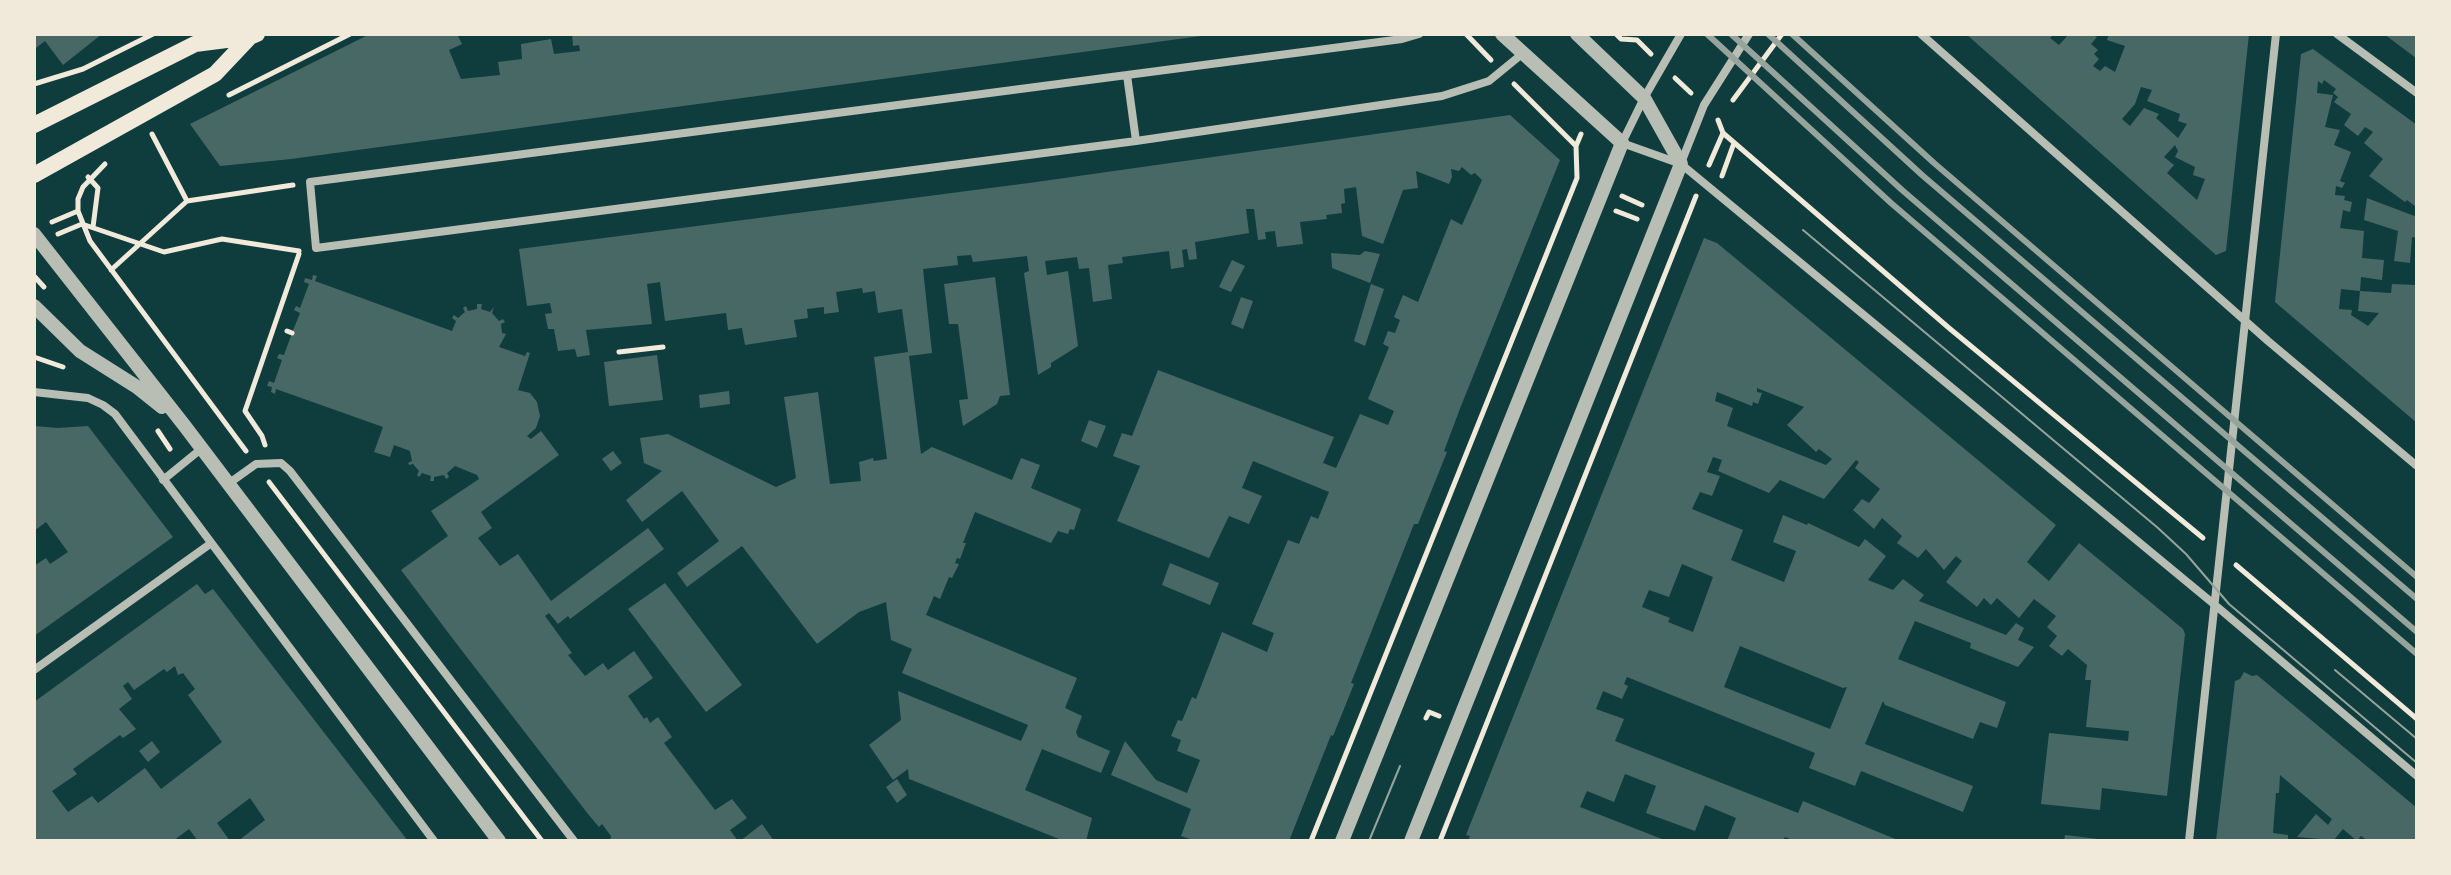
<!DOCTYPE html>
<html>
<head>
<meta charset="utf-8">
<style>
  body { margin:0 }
  #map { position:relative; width:2451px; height:875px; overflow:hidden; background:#0f3d3e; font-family:"DM Sans",sans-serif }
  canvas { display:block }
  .frame { position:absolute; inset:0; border:36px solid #f1e9da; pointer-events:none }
</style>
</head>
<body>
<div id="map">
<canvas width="2451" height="875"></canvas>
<div class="frame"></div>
</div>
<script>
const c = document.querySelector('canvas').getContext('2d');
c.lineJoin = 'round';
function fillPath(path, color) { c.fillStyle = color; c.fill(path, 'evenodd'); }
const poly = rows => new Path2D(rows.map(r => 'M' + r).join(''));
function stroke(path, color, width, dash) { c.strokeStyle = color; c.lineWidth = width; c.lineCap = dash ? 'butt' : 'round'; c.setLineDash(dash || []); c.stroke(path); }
const building = poly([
  [34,34,102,34,63,65,45,41,36,48],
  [370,34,457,34,462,44,449,50,461,79,500,75,498,62,522,59,521,44,551,39,554,54,580,51,579,45,573,46,572,34,1201,36,291,159,220,166,190,124],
  [1966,34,2054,34,2050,38,2059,45,2069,34,2089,34,2097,37,2091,44,2098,50,2094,54,2099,59,2093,66,2100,71,2105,66,2115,72,2125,46,2107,40,2109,34,2249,34,2226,251,2216,255],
  [2141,87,2152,90,2147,101,2180,114,2178,121,2187,124,2178,138,2156,118,2159,114,2144,108,2130,126,2122,119,2135,104],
  [2175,145,2178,151,2175,157,2195,167,2193,175,2205,179,2197,200,2167,173,2174,165,2164,157],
  [2384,34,2417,34,2417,59,2412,55],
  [2313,49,2417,125,2416,207,2407,200,2405,202,2369,176,2383,159,2364,143,2373,132,2365,127,2358,136,2344,125,2351,114,2334,102,2338,97,2333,93,2336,89,2324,80,2322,84,2318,81,2317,93,2333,95,2325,127,2340,130,2334,145,2351,152,2340,181,2345,183,2342,188,2336,186,2335,195,2345,196,2344,200,2352,202,2350,212,2343,210,2340,228,2364,231,2362,258,2384,260,2382,280,2361,277,2360,291,2391,293,2392,284,2417,285,2417,423,2275,302,2301,54],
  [2341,289,2360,291,2358,311,2379,313,2368,326,2351,315,2352,310,2339,309],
  [1510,115,1560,160,1461,406,1444,451,1447,452,1418,524,1414,524,1351,683,1354,684,1333,736,1331,735,1289,841,1196,841,1181,836,1191,809,1111,775,1125,741,1156,780,1187,793,1200,760,1177,751,1181,740,1171,736,1178,720,1182,721,1192,697,1196,699,1222,632,1267,652,1274,633,1252,624,1288,540,1299,544,1311,516,1318,519,1329,492,1253,461,1242,488,1262,496,1249,524,1229,516,1209,558,1117,521,1140,466,1113,456,1122,433,1132,436,1158,370,1334,437,1323,463,1336,468,1360,414,1388,425,1394,411,1368,399,1389,347,1383,344,1388,331,1395,333,1400,320,1394,317,1403,295,1418,302,1451,219,1462,225,1482,180,1475,173,1471,175,1462,167,1459,171,1451,169,1452,177,1449,184,1416,171,1418,188,1403,190,1383,244,1362,236,1356,187,1344,189,1345,203,1341,204,1342,213,1326,215,1327,219,1300,222,1303,244,1277,247,1275,231,1265,232,1266,239,1258,240,1254,209,1246,209,1249,233,1195,242,1197,259,1189,260,1187,249,1182,250,1184,267,1171,269,1169,251,1122,257,1123,263,1108,265,1112,299,1093,302,1089,268,1079,269,1077,257,1045,261,1047,275,1068,271,1078,346,1051,363,1051,367,1038,375,1024,273,1029,271,1027,256,973,262,971,255,957,256,958,265,923,269,932,353,909,356,921,454,932,447,1012,480,1021,458,1040,465,1031,488,1081,509,1074,530,1070,529,1068,534,1058,531,1051,543,975,512,963,543,966,543,960,559,957,558,955,563,959,564,952,578,949,577,940,599,934,596,926,615,1077,678,1065,708,1082,716,1076,732,1078,737,1110,751,1101,773,1042,749,1025,790,1092,818,1086,841,1064,841,909,779,908,769,893,780,869,745,901,720,898,691,1021,741,1028,725,902,673,912,649,891,640,886,602,859,612,817,644,742,546,687,587,677,573,719,541,682,491,642,522,626,500,662,471,644,463,640,438,668,434,776,487,796,478,784,397,818,392,830,484,861,481,859,462,873,458,874,461,887,459,874,357,908,352,902,309,878,313,875,291,863,293,862,288,836,292,839,312,824,314,824,307,807,309,808,318,794,320,797,337,745,345,742,328,728,330,726,313,665,321,660,282,647,284,652,324,586,330,590,355,577,357,575,349,558,351,554,329,548,329,545,314,552,313,550,303,527,306,519,249,1029,183],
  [2367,198,2417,217,2417,238,2412,237,2410,263,2394,261,2398,231,2364,220],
  [1704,238,1717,243,2056,525,2027,562,2049,581,2079,543,2183,629,2185,634,2167,796,2102,788,2100,810,2041,804,2049,733,2128,741,2129,731,2086,727,2091,680,2085,680,2087,665,2068,649,2062,656,2049,646,2057,636,2047,627,2056,616,2034,599,2019,618,1997,598,1991,605,1984,598,1977,607,1946,582,1962,561,1956,556,1944,570,1926,549,1918,558,1897,543,1902,536,1882,518,1874,529,1853,510,1862,499,1869,503,1880,489,1855,468,1859,462,1856,460,1824,499,1780,480,1769,493,1718,471,1722,460,1713,457,1707,472,1720,476,1712,496,1700,492,1692,509,1743,530,1731,560,1784,582,1796,551,1773,542,1783,515,1807,525,1808,523,1859,547,1865,539,1886,556,1868,580,1893,590,1903,579,1924,595,1919,601,2006,635,2016,623,2024,628,2018,640,2034,647,2018,667,1970,648,1971,643,1915,621,1898,659,2006,702,1997,728,1980,722,1973,739,1885,705,1883,701,1865,744,1973,786,1963,812,1861,771,1855,786,1809,768,1815,753,1627,677,1624,684,1628,686,1622,699,1603,691,1596,709,1624,719,1615,741,1798,813,1803,801,1900,841,1795,841,1785,837,1783,841,1727,841,1736,818,1705,805,1695,831,1646,813,1656,786,1625,774,1614,802,1587,791,1580,807,1667,841,1468,841,1470,836,1466,835,1491,772],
  [1757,388,1804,407,1787,425,1816,452,1819,449,1832,459,1826,465,1727,426,1733,408,1715,401,1717,392,1752,406,1753,402,1758,404,1762,393,1757,392],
  [1682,564,1713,577,1693,632,1668,622,1670,618,1642,607,1649,590,1669,597],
  [1740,646,1843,688,1847,687,1830,729,1724,687],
  [1365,251,1380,254,1370,283,1332,268,1331,253,1360,255],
  [1232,260,1245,266,1231,292,1219,287],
  [313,275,317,276,315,281,452,331,456,321,452,318,454,315,458,318,465,312,463,308,466,306,468,311,477,309,477,304,482,304,481,309,490,312,494,307,492,313,499,321,503,319,505,322,501,324,502,333,506,334,499,347,525,356,527,352,530,353,518,390,530,393,537,402,540,416,536,428,527,436,531,439,541,431,559,455,481,512,492,528,478,538,500,566,518,554,551,601,648,528,664,549,570,619,568,616,558,624,549,613,545,616,572,653,568,655,585,676,603,663,608,670,634,651,653,678,628,696,644,719,647,717,650,723,658,717,672,737,664,743,715,810,732,799,747,818,730,830,738,841,610,841,611,836,602,824,599,827,588,814,456,643,401,570,448,536,431,511,479,479,477,475,455,466,447,473,449,477,446,479,444,475,434,477,434,481,430,481,431,476,422,473,419,477,417,475,419,471,413,464,409,465,408,463,412,461,410,451,394,445,390,457,374,452,383,427,276,389,275,394,271,392,272,387,267,386,269,381,274,383,282,360,277,358,279,354,284,355,292,333,300,313,294,310,296,306,300,308,309,284,304,282,305,278,312,280],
  [995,277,1010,395,1000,396,997,404,963,426,959,400,968,399,958,324,949,324,944,284],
  [1371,284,1384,289,1365,346,1354,341],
  [1241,297,1253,301,1243,329,1231,324],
  [657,355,663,400,609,406,604,362],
  [729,391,730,404,700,408,699,395],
  [1089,420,1106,426,1097,448,1081,441],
  [34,426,58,428,88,426,173,537,34,636,34,566,46,558,50,564,68,552,46,522,34,531],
  [613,451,622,463,611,471,602,459],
  [1170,563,1219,583,1210,605,1162,585],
  [665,583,742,685,706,712,628,609],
  [197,584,205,594,213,589,408,841,238,841,265,820,250,798,217,823,230,841,198,841,189,829,173,841,34,841,34,702],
  [175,666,178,675,183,673,195,689,188,695,222,742,161,789,145,768,98,803,92,796,68,812,52,791,77,774,73,769,120,735,123,738,136,729,119,709,132,699,123,686,128,682,134,690,164,669,167,672],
  [2244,672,2252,676,2257,675,2417,808,2417,841,2368,841,2361,836,2357,841,2343,829,2334,840,2297,837,2316,814,2328,825,2332,819,2280,775,2279,793,2276,793,2273,833,2288,835,2288,841,2216,841,2235,681,2240,679],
  [152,741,160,752,148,762,139,751],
  [897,779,907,795,897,803,886,787],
  [762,824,774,841,740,841],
  [2065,835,2098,839,2098,841,2064,841]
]);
const path = poly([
  [1466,34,1491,60],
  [1616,34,1621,39,1637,40,1651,54],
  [1675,78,1691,93],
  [34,84,83,69,153,34],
  [1514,84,1576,146],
  [229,95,350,34],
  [1733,100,1782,34],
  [1718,120,1723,133,1949,328,2203,538],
  [152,134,187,201,293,185],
  [1709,165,1723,133],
  [1722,176,1734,143],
  [88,177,98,188,93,227],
  [1622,196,1642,205],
  [78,211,90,241,246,451],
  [1616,211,1637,219],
  [52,222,78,211,78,199,83,187,105,164],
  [58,234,82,224,164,252,222,239,299,251],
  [111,270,187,201],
  [34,276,44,287],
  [287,331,292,333],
  [619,352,663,347],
  [34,357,63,367],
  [158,431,170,449],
  [265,445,262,436,245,411,299,254],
  [269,482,542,841],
  [2236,565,2417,719],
  [1426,718,1429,712,1439,716],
  [1311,841,1577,178,1576,146,1581,134],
  [1440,841,1696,196]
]);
const minor = poly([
  [1419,34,1402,39,310,182,316,248,1136,141,1442,96,1489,81,1522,54],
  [1681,34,1644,98,1622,143,1681,164,2215,605,2417,776],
  [1921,34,2268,341,2417,466],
  [2337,34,2417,93],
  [1127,75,1136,141],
  [1681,163,1704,105,1749,34],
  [34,392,88,398,103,405,115,414,434,841],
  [163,480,201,449],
  [228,484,256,464,281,463,290,471,574,841],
  [34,670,210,544],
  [2189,841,2276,34]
]);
const tertiary = poly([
  [34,234,184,425,499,841],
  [34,306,80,351,137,387,162,407],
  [1342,841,1622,143,1502,34],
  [1411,841,1681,164,1644,98,1577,34]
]);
const secondary = poly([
  [34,125,195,44,250,37],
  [34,175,215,74,250,37,257,34]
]);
const tram = poly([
  [1803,230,2158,528,2186,554,2229,604,2417,763],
  [2335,670,2417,739],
  [1369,841,1400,766]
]);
const rail = poly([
  [1707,34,1891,203,2417,654],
  [1731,34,1902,190,2417,632],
  [1768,34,1922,175,2417,599],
  [1792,34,1934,163,2417,577]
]);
fillPath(building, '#486865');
stroke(path, '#f1e9da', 5);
stroke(minor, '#b8beb3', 8);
stroke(tertiary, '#b8beb3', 14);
stroke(secondary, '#f1e9da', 16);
stroke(tram, '#97a49c', 2);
stroke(rail, '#97a49c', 6);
</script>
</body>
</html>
